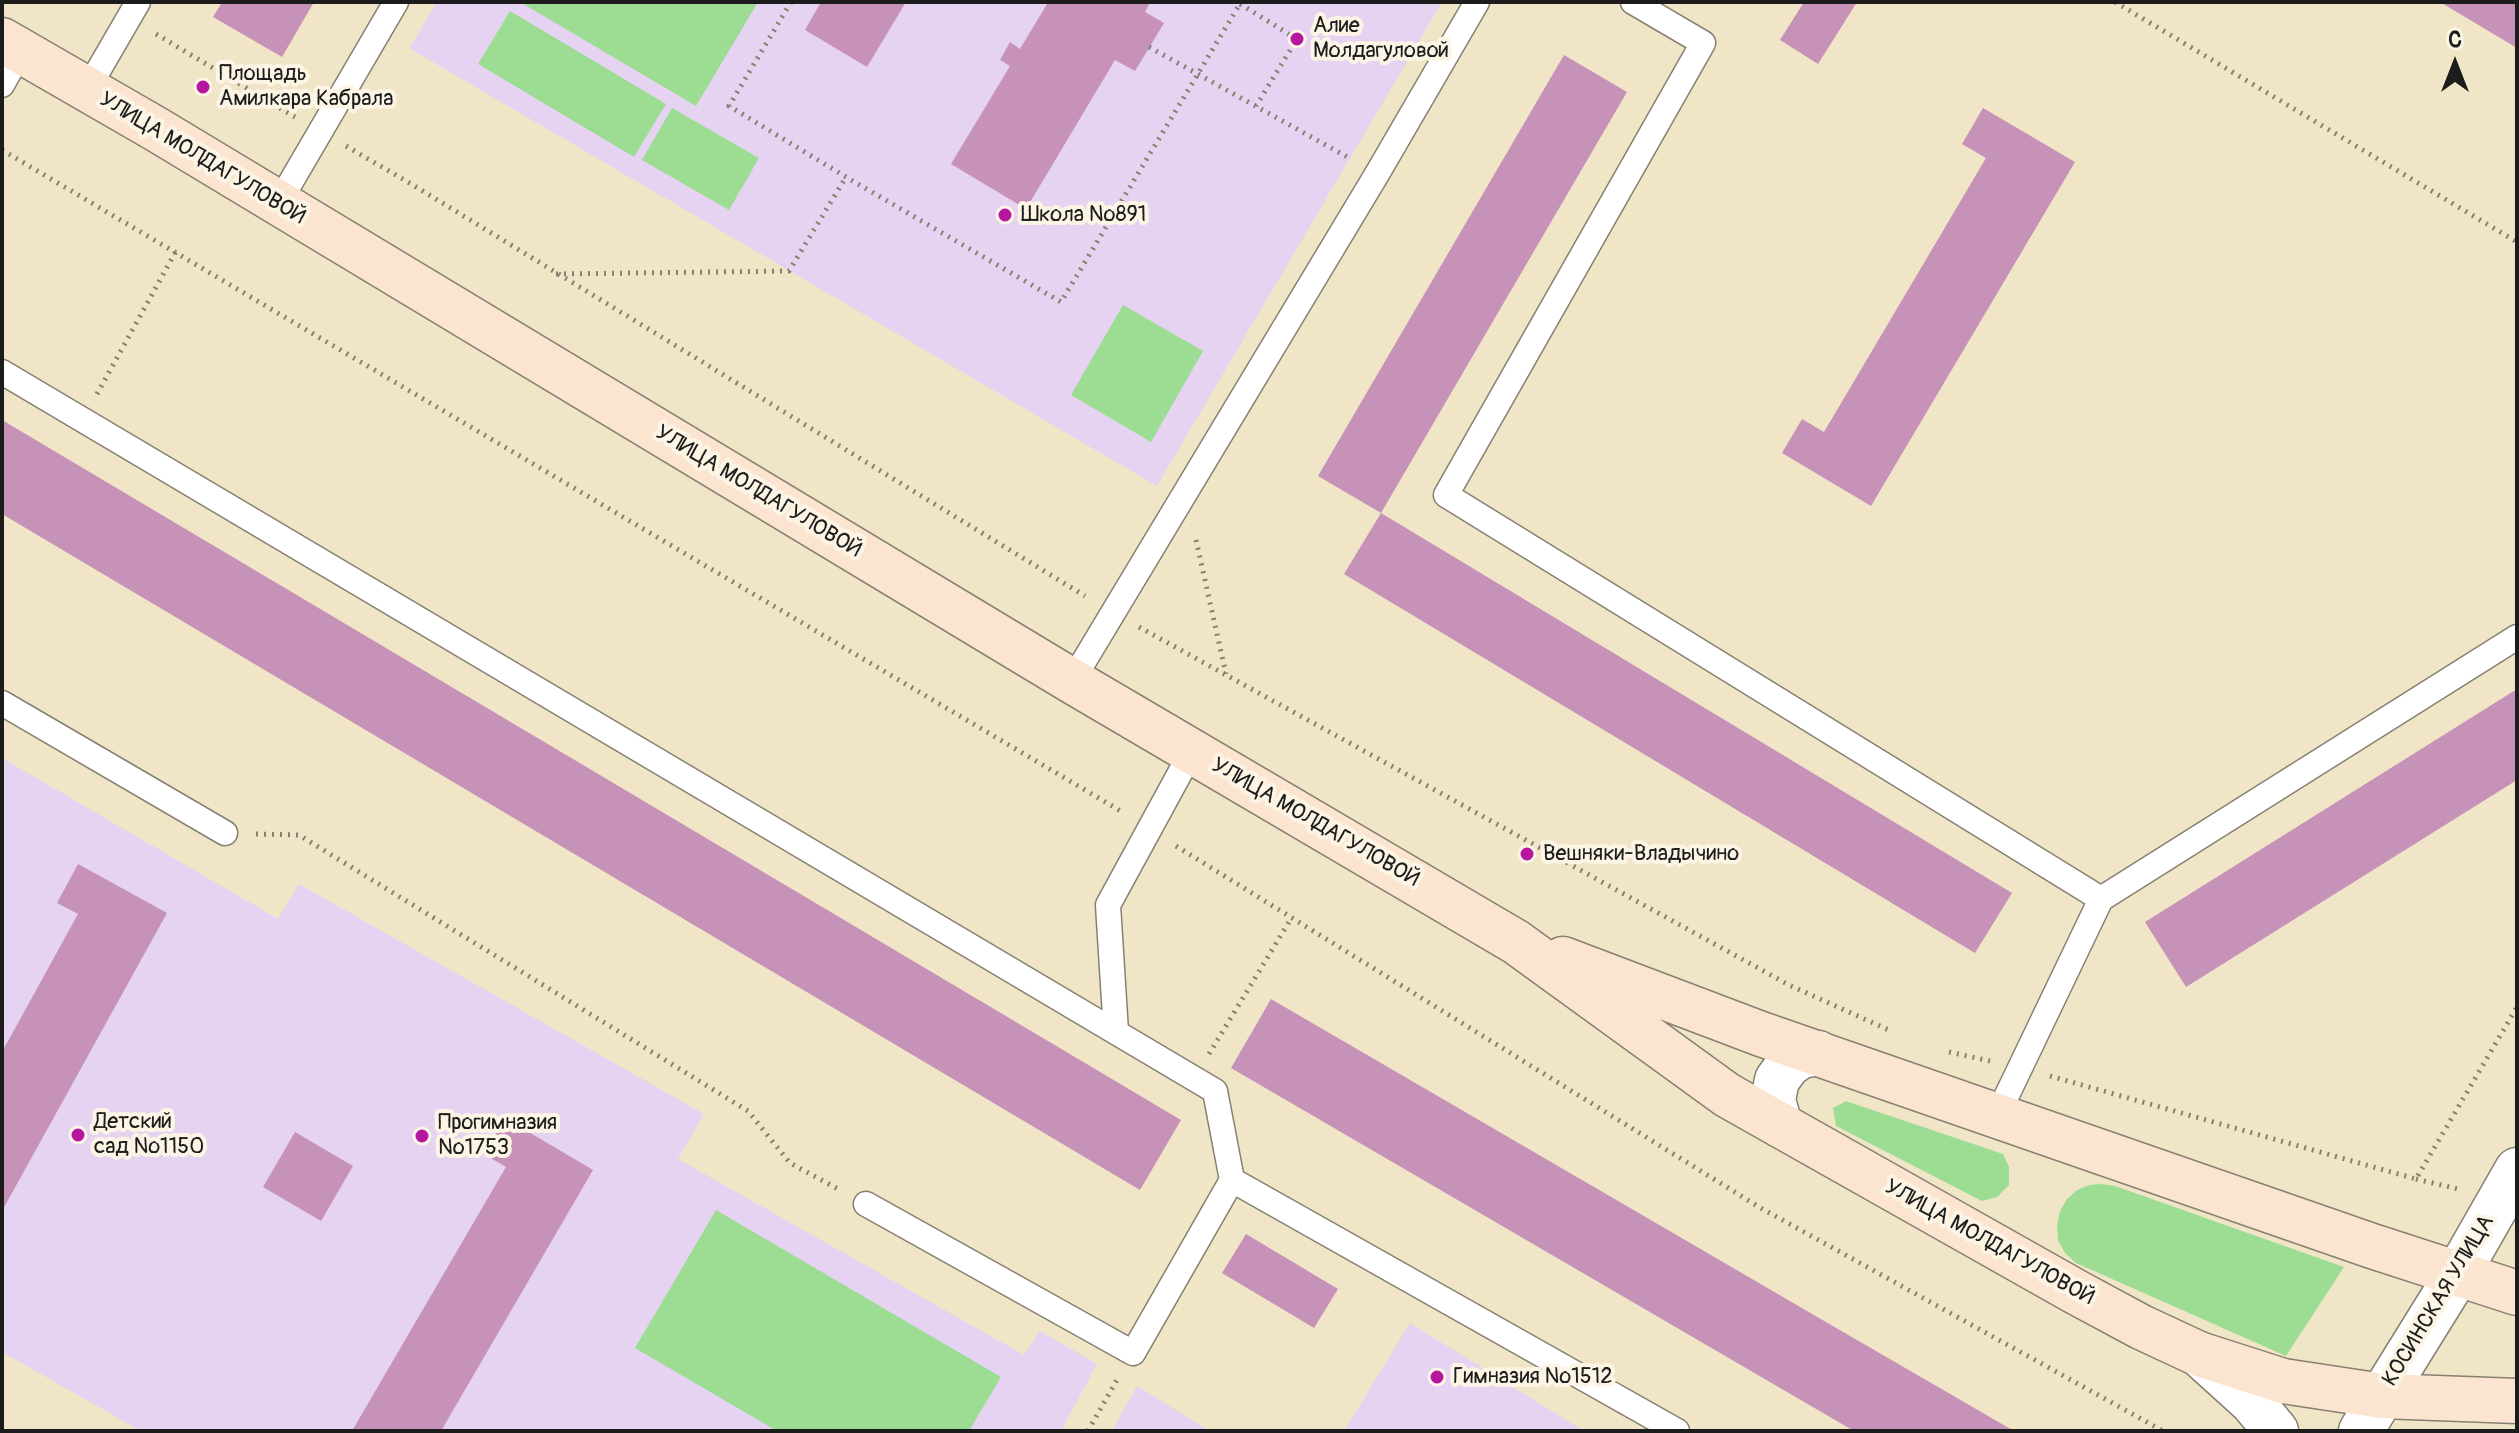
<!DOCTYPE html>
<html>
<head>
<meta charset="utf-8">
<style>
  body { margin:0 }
  #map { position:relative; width:2519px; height:1433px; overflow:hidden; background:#f0e5c7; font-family:Pangolin,sans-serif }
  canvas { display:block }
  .frame { position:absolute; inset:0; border:4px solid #1c1c1c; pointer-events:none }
  .north { position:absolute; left:2415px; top:24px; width:80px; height:80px; -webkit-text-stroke:6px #fcf5e5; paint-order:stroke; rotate:0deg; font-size:22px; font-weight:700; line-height:32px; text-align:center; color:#1c1c1c }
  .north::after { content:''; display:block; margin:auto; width:28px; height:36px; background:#1c1c1c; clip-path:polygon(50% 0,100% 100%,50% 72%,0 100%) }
</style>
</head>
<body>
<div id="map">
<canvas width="2519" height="1433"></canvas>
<div class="frame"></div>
<div class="north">С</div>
</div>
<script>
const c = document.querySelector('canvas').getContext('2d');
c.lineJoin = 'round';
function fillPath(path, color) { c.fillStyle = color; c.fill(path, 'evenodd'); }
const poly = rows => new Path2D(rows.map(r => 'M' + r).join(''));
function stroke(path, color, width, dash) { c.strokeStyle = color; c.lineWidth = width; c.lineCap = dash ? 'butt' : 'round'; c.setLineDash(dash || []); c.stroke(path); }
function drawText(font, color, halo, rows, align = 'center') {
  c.font = font + ' Pangolin,sans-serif'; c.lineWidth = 8; c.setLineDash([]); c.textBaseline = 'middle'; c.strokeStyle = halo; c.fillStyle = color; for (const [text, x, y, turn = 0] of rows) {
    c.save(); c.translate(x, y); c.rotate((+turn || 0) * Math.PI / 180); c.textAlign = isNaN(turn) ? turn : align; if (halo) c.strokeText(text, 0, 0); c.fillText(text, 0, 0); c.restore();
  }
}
const built = poly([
  [437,2,1442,2,1157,486,409,48],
  [2,758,278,919,299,884,704,1114,678,1159,1024,1355,1040,1331,1097,1364,1061,1431,141,1431,2,1352],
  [1410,1323,1584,1431,1344,1431],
  [1137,1386,1210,1431,1112,1431]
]);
const green = poly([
  [520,2,758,2,696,106],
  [510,11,666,104,634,157,478,64],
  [672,108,759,158,729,210,642,160],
  [1123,305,1203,351,1151,442,1071,395],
  [1846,1101,2003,1154,2009,1167,2009,1185,1997,1197,1982,1201,1836,1126,1833,1108],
  [2102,1184,2115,1186,2344,1267,2286,1356,2076,1263,2065,1253,2058,1240,2057,1225,2060,1211,2067,1199,2077,1190,2089,1185],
  [716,1210,1001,1377,969,1431,777,1431,635,1348]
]);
const building = poly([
  [222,2,314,2,282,57,213,17],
  [821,2,906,2,867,67,805,30],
  [1043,2,1150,2,1145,12,1164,23,1135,71,1115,60,1026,209,951,164,1010,66,1000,60,1010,42,1020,49,1047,4],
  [1804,2,1857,2,1818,64,1780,40],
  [2440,2,2517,2,2517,48],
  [1564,55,1627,92,1381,513,1318,476],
  [1983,108,2075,162,1871,506,1782,453,1802,419,1824,432,1986,158,1962,144],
  [2,420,1181,1120,1140,1190,2,514],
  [1381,513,2012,893,1975,953,1344,574],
  [2517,689,2517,780,2186,987,2145,922],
  [78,864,167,913,2,1211,2,1052,78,914,57,903],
  [1271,999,1838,1329,2014,1431,1854,1431,1231,1068],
  [505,1118,593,1170,441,1431,352,1431,506,1167,484,1154],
  [295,1132,353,1166,321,1221,263,1187],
  [1246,1234,1338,1289,1314,1328,1222,1273]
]);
const path = poly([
  [791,2,729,106,846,177,1061,302,1241,2],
  [2115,2,2517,242],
  [1240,4,1297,39,1256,106],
  [156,34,295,117],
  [1149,47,1351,159],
  [346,146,413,185,1085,596],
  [2,150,1124,813],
  [556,274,789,271,846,177],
  [97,394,176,251],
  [1196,540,1226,674],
  [1139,627,1789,985,1891,1031],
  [256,834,299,835,748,1111,790,1163,840,1190],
  [1176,846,1759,1207,2163,1431],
  [1949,1052,1990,1061],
  [1209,1054,1292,917],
  [2050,1076,2416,1179,2517,1007],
  [2416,1179,2458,1189],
  [1088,1431,1118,1378]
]);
const service = poly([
  [1633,2,1703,43,1446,495,2101,899,1997,1116],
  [2,85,21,51],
  [87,90,138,2],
  [278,204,396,2],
  [2,372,1215,1091,1232,1180,1133,1353,866,1204],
  [1072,681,1377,174,1477,2],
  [2,703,225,833],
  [2101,899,2517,637],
  [1116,1032,1108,905,1192,751],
  [1232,1180,1677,1431]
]);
const minor = poly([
  [2457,1275,2517,1170],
  [2199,1354,2252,1402,2276,1431],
  [2361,1431,2382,1396]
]);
const tertiary = poly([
  [1780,1125,1773,1100,1777,1080,1788,1065,1801,1056,1818,1053],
  [2382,1396,2457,1275]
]);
const secondary = poly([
  [2,40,156,129,1072,681,1516,942,1727,1095,2076,1292,2141,1327,2199,1354,2283,1381,2382,1396,2517,1401],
  [1563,959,1761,1034,2372,1246,2517,1293]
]);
const markers = [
  [1297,39,8,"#b5179e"],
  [203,87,8,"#b5179e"],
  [1005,215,8,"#b5179e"],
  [1527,854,8,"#b5179e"],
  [78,1135,8,"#b5179e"],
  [422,1136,8,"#b5179e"],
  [1437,1377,8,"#b5179e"]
];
const poiNames = [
  ["Алие",1313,26],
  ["Молдагуловой",1313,51],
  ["Площадь",219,74],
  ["Амилкара Кабрала",219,99],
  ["Школа №891",1021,215],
  ["Вешняки-Владычино",1543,854],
  ["Детский",94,1122],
  ["сад №1150",94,1147],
  ["Прогимназия",438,1123],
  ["№1753",438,1148],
  ["Гимназия №1512",1453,1377]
];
const streetNames = [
  ["УЛИЦА МОЛДАГУЛОВОЙ",202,159,31],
  ["УЛИЦА МОЛДАГУЛОВОЙ",758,492,31],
  ["УЛИЦА МОЛДАГУЛОВОЙ",1315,823,30],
  ["УЛИЦА МОЛДАГУЛОВОЙ",1989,1243,29],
  ["КОСИНСКАЯ УЛИЦА",2439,1301,-59]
];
fillPath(built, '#e5d3f1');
fillPath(green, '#9cdd93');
fillPath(building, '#c792b7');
stroke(service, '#868072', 27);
stroke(minor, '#868072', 47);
stroke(tertiary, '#868072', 47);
stroke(secondary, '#868072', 47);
stroke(path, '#868072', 5, [2, 6]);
stroke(service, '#fff', 24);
stroke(minor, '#fff', 44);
stroke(tertiary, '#fff', 44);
stroke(secondary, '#fce5d0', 44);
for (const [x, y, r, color] of markers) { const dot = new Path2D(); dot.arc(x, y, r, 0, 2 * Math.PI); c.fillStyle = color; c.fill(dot); stroke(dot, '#fcf5e5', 3); }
drawText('22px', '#1c1c1c', '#fcf5e5', poiNames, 'left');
drawText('22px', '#1c1c1c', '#fcf5e5', streetNames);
</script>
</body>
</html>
